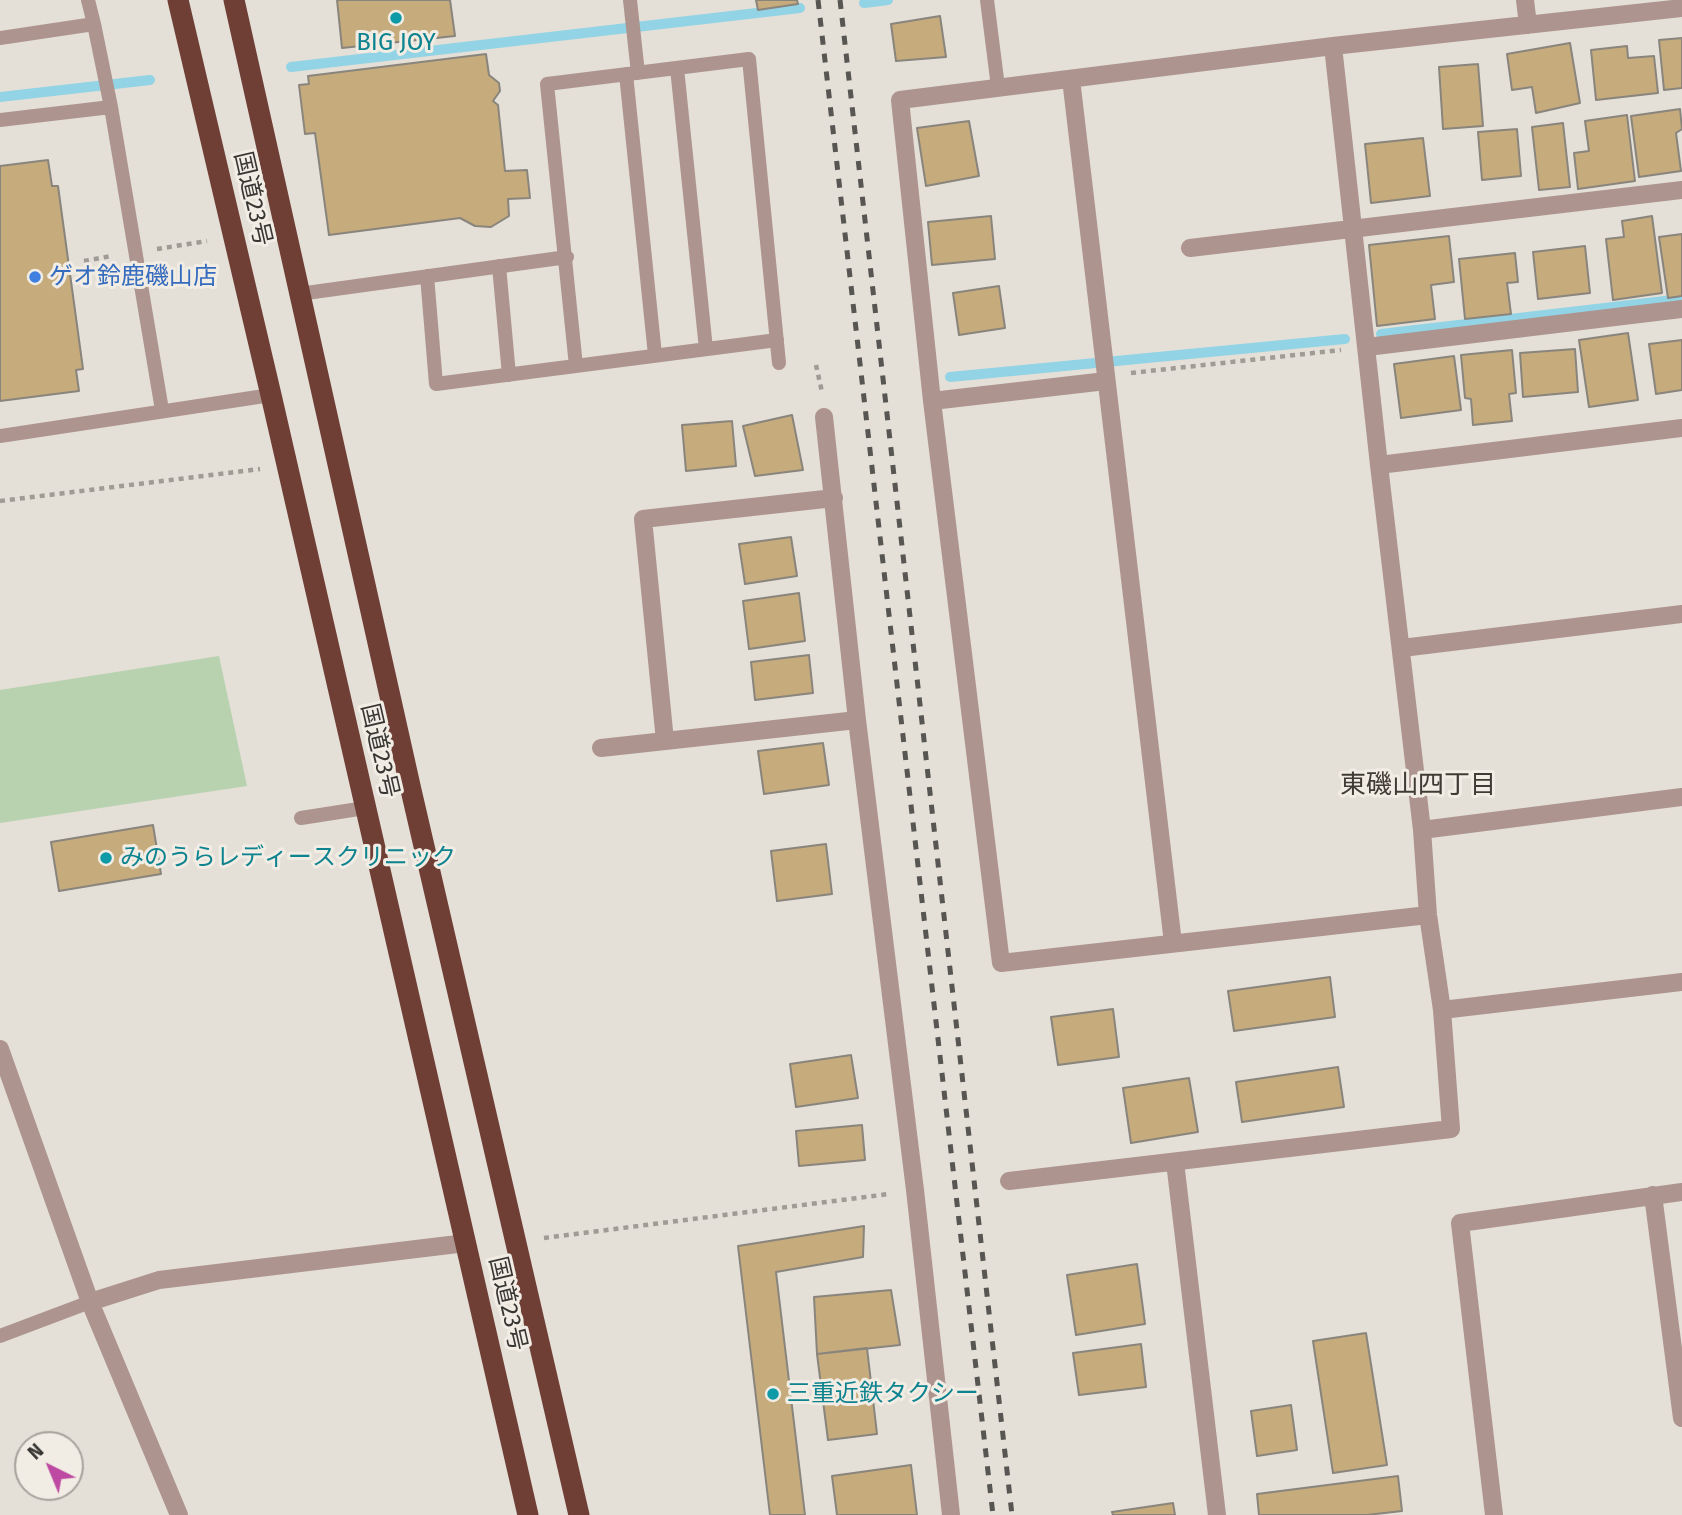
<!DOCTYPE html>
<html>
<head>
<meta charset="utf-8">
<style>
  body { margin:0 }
  #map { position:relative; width:1682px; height:1515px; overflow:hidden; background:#e4dfd7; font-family:"Fira Sans",sans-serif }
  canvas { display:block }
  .north { position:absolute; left:14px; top:1431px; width:70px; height:70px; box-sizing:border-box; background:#f1ece4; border:2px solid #a7a39d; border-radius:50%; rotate:317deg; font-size:19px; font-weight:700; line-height:28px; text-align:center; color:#383633 }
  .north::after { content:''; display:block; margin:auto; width:24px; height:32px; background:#be49a2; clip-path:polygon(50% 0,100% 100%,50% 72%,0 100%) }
</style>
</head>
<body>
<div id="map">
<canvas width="1682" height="1515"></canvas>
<div class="north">N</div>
</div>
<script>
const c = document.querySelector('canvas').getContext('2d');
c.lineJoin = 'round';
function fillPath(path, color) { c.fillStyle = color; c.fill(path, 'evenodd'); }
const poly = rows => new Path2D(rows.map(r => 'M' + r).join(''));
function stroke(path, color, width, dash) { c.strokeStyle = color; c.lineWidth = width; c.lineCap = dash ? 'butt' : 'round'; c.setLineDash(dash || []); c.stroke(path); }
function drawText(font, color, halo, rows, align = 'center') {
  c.font = font + ' "Fira Sans","Noto Sans JP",sans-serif'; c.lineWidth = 6; c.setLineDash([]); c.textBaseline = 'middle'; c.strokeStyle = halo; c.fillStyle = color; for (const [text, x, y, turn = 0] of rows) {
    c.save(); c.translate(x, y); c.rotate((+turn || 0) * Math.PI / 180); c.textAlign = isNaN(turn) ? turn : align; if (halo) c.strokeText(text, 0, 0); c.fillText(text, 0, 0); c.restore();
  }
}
const green = poly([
  [219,656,247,786,0,823,0,690]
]);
const stream = poly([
  [864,3,888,0],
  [291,67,800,8],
  [0,97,150,80],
  [1381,334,1682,299],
  [950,377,1345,339]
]);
const building = poly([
  [337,0,450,0,455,36,342,48,337,0],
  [756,0,797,0,798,4,758,10,756,0],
  [940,16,946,57,896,61,891,24,940,16],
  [1682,38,1682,88,1664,90,1659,40,1682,38],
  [1570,43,1580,103,1536,113,1532,87,1512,90,1507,54,1570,43],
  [1627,46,1628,58,1654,56,1658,93,1596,100,1591,50,1627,46],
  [486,54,489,75,499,83,500,91,493,101,498,105,505,171,527,170,530,198,508,199,509,216,491,227,475,226,460,218,329,235,315,133,305,134,299,85,309,84,308,76,486,54],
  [1478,64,1483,126,1443,129,1439,67,1478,64],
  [1680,109,1682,129,1676,133,1681,171,1639,177,1631,116,1680,109],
  [1627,115,1635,181,1578,189,1574,153,1589,151,1585,121,1627,115],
  [969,121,979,176,926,186,917,128,969,121],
  [1563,123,1570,187,1539,190,1532,127,1563,123],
  [1517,129,1521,176,1482,180,1478,132,1517,129],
  [1423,138,1430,196,1371,203,1365,144,1423,138],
  [48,160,52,186,58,186,83,369,76,370,79,391,0,401,0,166,48,160],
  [991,216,995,259,932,265,928,222,991,216],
  [1652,216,1662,293,1613,300,1606,239,1624,237,1622,221,1652,216],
  [1682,234,1682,296,1668,298,1659,237,1682,234],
  [1449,236,1454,282,1431,285,1435,319,1377,326,1369,245,1449,236],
  [1585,246,1590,293,1538,299,1533,252,1585,246],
  [1515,253,1518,282,1507,283,1511,314,1465,319,1459,259,1515,253],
  [999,286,1005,328,959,335,953,293,999,286],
  [1628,333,1638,400,1589,407,1579,340,1628,333],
  [1682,340,1682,390,1656,394,1649,344,1682,340],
  [1575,349,1578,392,1523,397,1520,353,1575,349],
  [1512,350,1516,393,1509,394,1512,421,1473,425,1471,399,1465,398,1461,355,1512,350],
  [1454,356,1461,410,1401,418,1394,364,1454,356],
  [792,415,803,470,755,476,743,426,792,415],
  [732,421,736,466,686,471,682,425,732,421],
  [791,537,797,576,745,584,739,544,791,537],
  [799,593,805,641,749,649,743,601,799,593],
  [809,655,813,693,755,700,751,662,809,655],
  [823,743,829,785,764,794,758,751,823,743],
  [153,825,161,874,59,891,51,842,153,825],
  [826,844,832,894,777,901,771,851,826,844],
  [1330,977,1335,1017,1234,1031,1228,991,1330,977],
  [1113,1009,1119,1057,1058,1065,1051,1017,1113,1009],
  [851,1055,858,1098,796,1107,790,1064,851,1055],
  [1338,1067,1344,1107,1242,1122,1236,1082,1338,1067],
  [1189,1078,1198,1132,1131,1143,1123,1088,1189,1078],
  [862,1125,865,1160,799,1166,796,1131,862,1125],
  [864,1226,863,1257,776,1272,805,1515,770,1515,738,1246,864,1226],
  [1137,1264,1145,1324,1076,1335,1067,1275,1137,1264],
  [891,1290,900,1345,817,1354,814,1297,891,1290],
  [1366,1333,1387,1465,1333,1473,1313,1341,1366,1333],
  [1141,1344,1146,1387,1079,1395,1073,1353,1141,1344],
  [867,1348,877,1434,828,1440,817,1354,867,1348],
  [1291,1405,1297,1450,1257,1456,1251,1411,1291,1405],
  [911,1465,917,1515,837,1515,832,1476,911,1465],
  [1398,1476,1402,1511,1367,1515,1259,1515,1257,1494,1398,1476],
  [1173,1503,1175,1515,1113,1515,1112,1512,1173,1503]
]);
const path = poly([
  [157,249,207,241],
  [84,261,111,256],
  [816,365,822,392],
  [1131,373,1341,350],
  [0,501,260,469],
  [544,1238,889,1194]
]);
const lane = poly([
  [630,0,638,73],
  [987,0,998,87],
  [94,24,111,107,162,410],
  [0,38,94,24,88,0],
  [677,68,706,349],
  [626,74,655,355],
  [0,120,111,107],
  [499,266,509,375],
  [427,276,436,384,777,340],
  [299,294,567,257],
  [576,366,547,84,749,59,779,363],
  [0,436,271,395],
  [301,818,365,808],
  [0,1336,90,1302]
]);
const street = poly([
  [1525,0,1528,25],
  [1071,79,1173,943],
  [1190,248,1682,190],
  [1367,347,1682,309],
  [932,401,1106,381],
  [824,417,857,720,915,1190,951,1515],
  [1379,465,1682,428],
  [1402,648,1682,614],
  [665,741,643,519,834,498],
  [601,748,857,720],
  [1422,830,1682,797],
  [1428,915,1001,963,932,401,900,100,1333,46,1682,8],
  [1442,1010,1682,982],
  [0,1049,90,1302,179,1515],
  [1175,1162,1217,1515],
  [1009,1181,1451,1129,1442,1010,1428,915,1422,830,1379,465,1333,46],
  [1653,1195,1682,1418],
  [90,1302,159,1280,466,1243],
  [1494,1515,1460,1223,1682,1192]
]);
const highway = poly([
  [178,0,271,395,528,1515],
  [234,0,411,790,579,1515]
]);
const rail = poly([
  [818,0,993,1515],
  [840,0,1012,1515]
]);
const markers = [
  [396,18,7,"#0f9aa8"],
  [35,277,7,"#3f7fe0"],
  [106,858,7,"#0f9aa8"],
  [773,1394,7,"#0f9aa8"]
];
const cultureNames = [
  ["BIG JOY",396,43,"center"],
  ["みのうらレディースクリニック",120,858],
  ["三重近鉄タクシー",787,1394]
];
const streetNames = [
  ["国道23号",252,199,77],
  ["国道23号",379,751,77],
  ["国道23号",507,1304,77]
];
const shopNames = [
  ["ゲオ鈴鹿磯山店",49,277]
];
const neighbourhoodNames = [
  ["東磯山四丁目",1418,786]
];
fillPath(green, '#b8d2b0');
stroke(stream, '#92d4e5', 10);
fillPath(building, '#c6ab7c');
stroke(building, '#89857d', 2);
stroke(path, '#9f9b95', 4.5, [5, 5]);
stroke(lane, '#ad948f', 14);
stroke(street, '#ad948f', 18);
stroke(highway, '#6f3e35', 21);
stroke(rail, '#585652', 5, [9, 9]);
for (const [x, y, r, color] of markers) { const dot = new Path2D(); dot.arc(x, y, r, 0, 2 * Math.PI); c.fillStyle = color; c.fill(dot); stroke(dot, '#f1ece4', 2.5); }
drawText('24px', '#0d838f', '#f1ece4', cultureNames, 'left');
drawText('24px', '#383633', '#f1ece4', streetNames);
drawText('24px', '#366cbe', '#f1ece4', shopNames, 'left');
drawText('26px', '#403c35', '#f1ece4', neighbourhoodNames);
</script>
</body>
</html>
